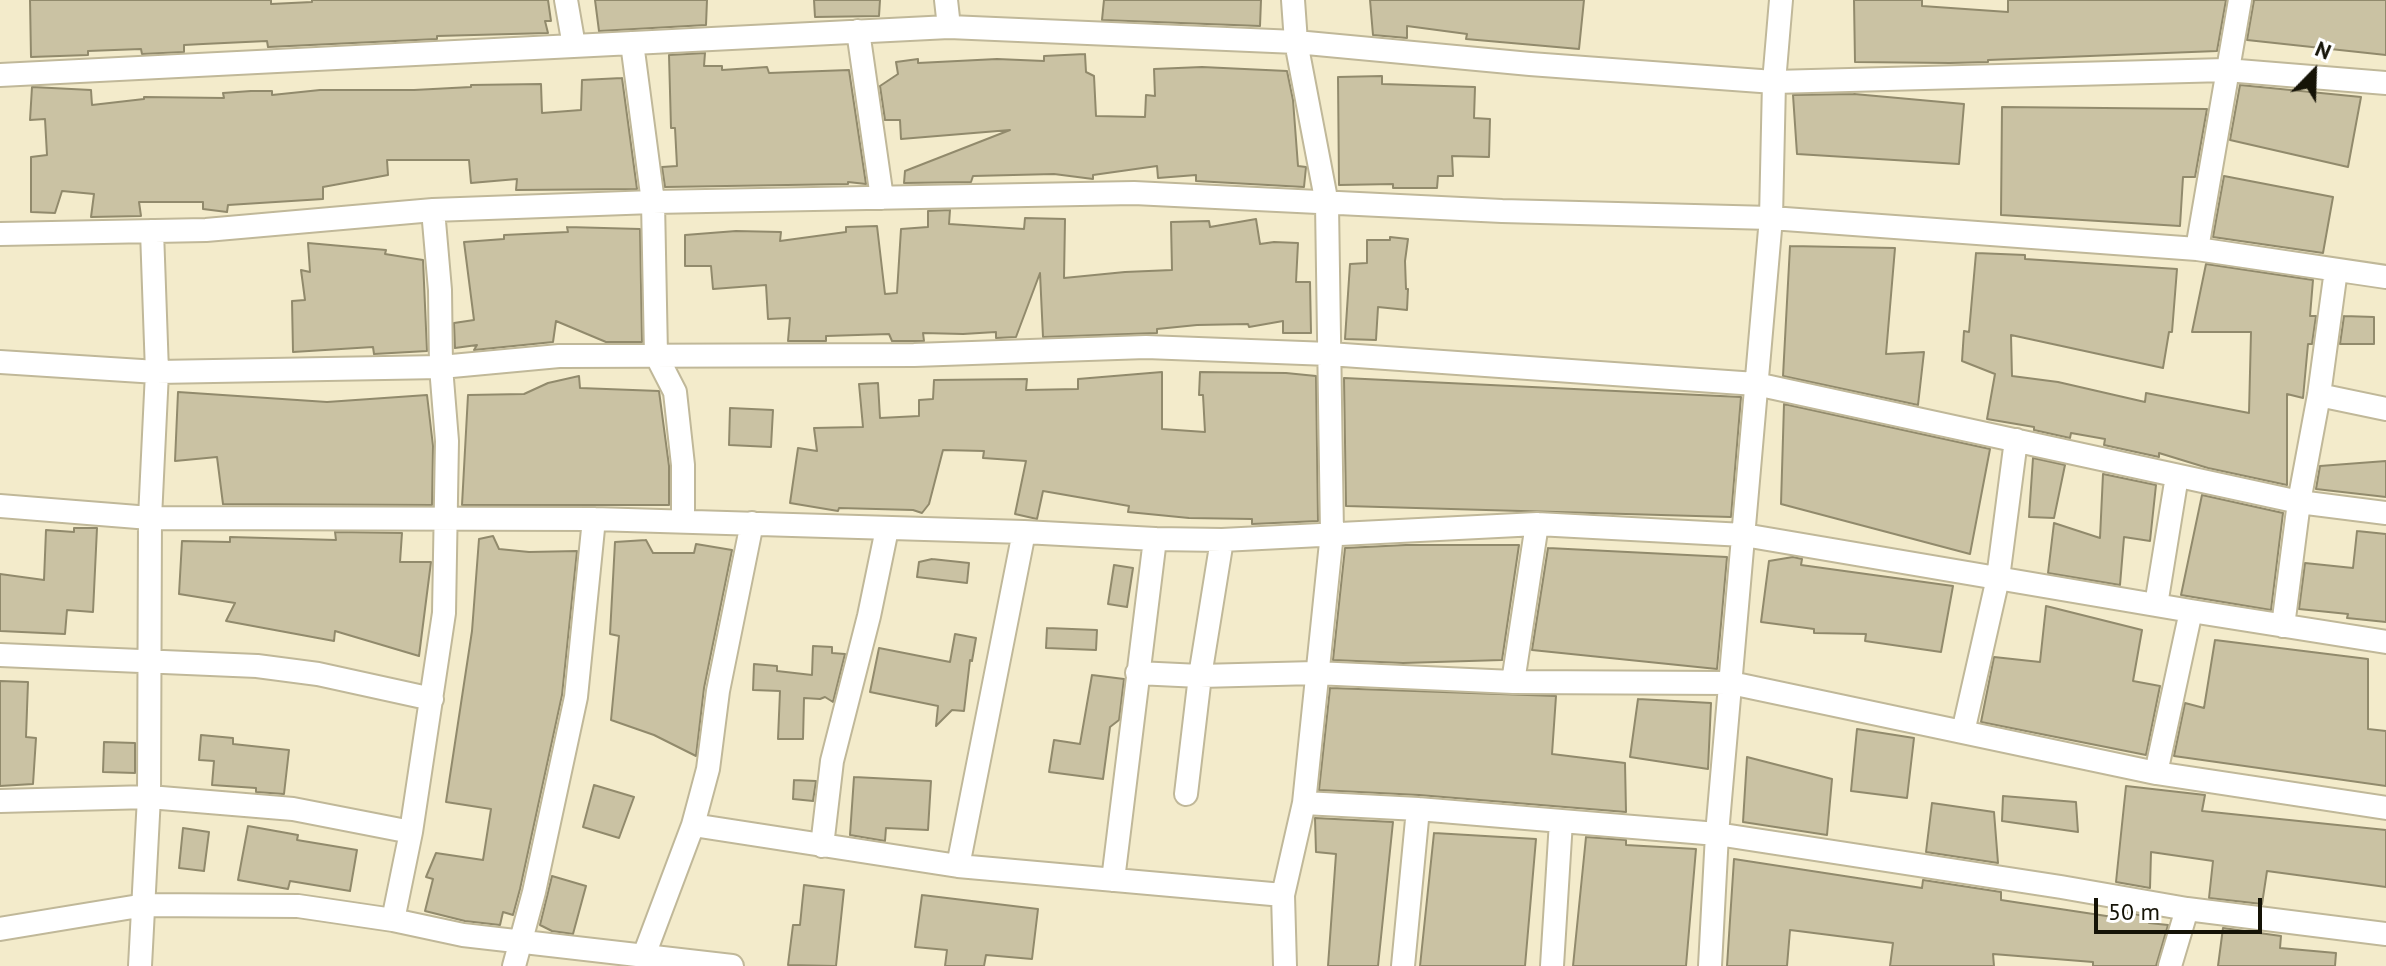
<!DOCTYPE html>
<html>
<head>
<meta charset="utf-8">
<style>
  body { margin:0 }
  #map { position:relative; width:2386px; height:966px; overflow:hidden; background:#f3ebcb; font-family:"PT Sans",sans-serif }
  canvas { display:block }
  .north { position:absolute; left:2274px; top:32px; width:80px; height:80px; -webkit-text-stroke:6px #fff; paint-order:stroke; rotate:23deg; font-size:22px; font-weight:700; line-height:32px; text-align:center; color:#151307 }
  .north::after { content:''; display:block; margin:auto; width:28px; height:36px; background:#151307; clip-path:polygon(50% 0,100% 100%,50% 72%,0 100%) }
  .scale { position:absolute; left:2094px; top:898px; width:168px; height:36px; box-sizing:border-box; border:4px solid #151307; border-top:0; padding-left:10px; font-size:24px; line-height:28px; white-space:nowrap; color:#151307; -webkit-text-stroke:6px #fff; paint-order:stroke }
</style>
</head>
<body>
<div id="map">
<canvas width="2386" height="966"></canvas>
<div class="north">N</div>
<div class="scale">50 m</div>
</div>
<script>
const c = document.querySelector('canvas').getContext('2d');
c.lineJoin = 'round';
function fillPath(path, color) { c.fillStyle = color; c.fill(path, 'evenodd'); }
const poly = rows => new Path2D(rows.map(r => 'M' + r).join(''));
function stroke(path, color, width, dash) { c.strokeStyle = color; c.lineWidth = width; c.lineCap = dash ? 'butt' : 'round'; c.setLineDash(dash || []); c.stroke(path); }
const building = poly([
  [30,0,271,0,271,4,312,2,312,0,548,0,551,21,545,21,548,33,437,36,437,39,268,47,267,41,203,44,184,45,184,52,142,54,141,49,88,51,88,55,31,57,30,0],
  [595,0,707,0,706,25,599,31,595,0],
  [814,0,880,0,879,16,815,17,814,0],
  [1104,0,1261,0,1260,26,1102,20,1104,0],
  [1370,0,1584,0,1579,49,1466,39,1467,34,1407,26,1407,38,1373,35,1370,0],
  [1854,0,1922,0,1922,6,2008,12,2008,0,2226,0,2217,51,1988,60,1988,62,1950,63,1855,62,1854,0],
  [2254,0,2386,0,2386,55,2247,40,2254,0],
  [705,53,704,66,722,66,722,70,767,67,769,73,849,70,866,184,848,182,848,184,665,187,662,167,677,166,675,128,671,128,669,55,705,53],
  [1085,54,1086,72,1094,76,1096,116,1145,117,1146,95,1155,96,1154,69,1202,67,1287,71,1293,100,1298,166,1306,167,1304,187,1196,181,1196,175,1158,178,1157,166,1093,175,1093,179,1054,174,973,176,971,182,904,183,905,171,1010,130,901,139,900,120,885,120,880,86,898,74,896,62,918,59,918,63,997,59,1044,61,1044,56,1085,54],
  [1382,76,1382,84,1475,87,1474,118,1490,119,1489,157,1452,156,1453,176,1438,176,1437,188,1393,188,1393,184,1339,185,1338,77,1382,76],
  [622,78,637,189,516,190,517,179,471,183,469,160,387,160,388,175,323,187,323,199,228,205,227,212,203,209,203,202,139,202,141,216,91,217,94,194,62,191,55,213,31,212,31,157,47,155,45,119,30,120,32,87,91,90,92,105,144,99,144,97,224,98,223,93,251,91,272,91,272,95,320,90,414,90,471,87,471,85,541,84,542,113,581,110,582,80,622,78],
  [2240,85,2361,97,2348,167,2230,140,2240,85],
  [1854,94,1964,104,1959,164,1797,154,1793,95,1854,94],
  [2002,107,2207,109,2195,177,2183,177,2180,226,2001,215,2002,107],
  [2224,176,2333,197,2323,253,2213,237,2224,176],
  [950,210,949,224,1024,229,1025,218,1065,219,1064,278,1125,272,1172,270,1171,222,1209,221,1210,227,1256,219,1260,244,1274,242,1298,243,1296,282,1310,282,1311,333,1283,333,1283,321,1249,327,1248,324,1197,325,1157,329,1157,333,1043,337,1040,273,1016,337,996,338,996,332,963,334,923,333,924,341,892,341,889,334,826,336,826,341,788,341,790,318,768,319,766,285,713,289,711,266,685,266,685,235,736,231,781,232,780,241,846,232,846,227,877,226,885,294,897,293,901,229,928,227,928,211,950,210],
  [567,227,640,229,642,342,606,342,556,321,553,342,474,350,477,345,455,348,454,323,474,320,464,242,504,239,504,235,568,232,567,227],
  [1390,237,1408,239,1405,261,1406,289,1408,289,1407,310,1378,307,1376,340,1345,339,1350,264,1367,263,1367,240,1390,240,1390,237],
  [308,243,386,250,385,254,423,260,427,351,374,354,373,347,293,352,292,301,305,300,301,270,310,272,308,243],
  [1790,246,1895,248,1886,354,1924,352,1918,405,1783,376,1790,246],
  [1976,253,2025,255,2025,259,2177,269,2172,332,2169,332,2163,368,2011,335,2012,376,2058,382,2145,402,2146,393,2249,413,2251,332,2192,332,2206,264,2313,280,2310,316,2316,316,2312,344,2308,344,2303,398,2287,394,2287,485,2208,468,2159,453,2159,457,2104,445,2105,439,2071,433,2070,438,2034,430,2034,427,1987,419,1995,374,1962,361,1964,331,1969,332,1976,253],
  [2344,316,2374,317,2374,344,2340,344,2344,316],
  [1162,372,1162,429,1205,432,1203,395,1199,395,1200,372,1286,373,1316,376,1318,521,1252,524,1252,519,1189,518,1128,512,1129,506,1043,491,1037,519,1015,514,1026,461,983,458,984,451,943,450,929,504,922,513,913,510,839,508,838,511,790,503,798,448,817,451,814,428,863,427,859,384,878,383,880,418,919,416,919,400,933,399,934,380,1027,379,1026,390,1078,389,1078,379,1162,372],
  [579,376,580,388,659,391,669,466,669,505,462,505,468,395,524,394,548,383,579,376],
  [1344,378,1741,397,1731,517,1346,506,1344,378],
  [178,392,327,402,427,395,433,446,432,505,223,504,217,457,175,461,178,392],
  [1784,404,1990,449,1970,554,1781,504,1784,404],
  [730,408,773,410,771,447,729,445,730,408],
  [2033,458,2065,465,2054,518,2029,517,2033,458],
  [2386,461,2386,497,2316,489,2320,466,2386,461],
  [2103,474,2156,485,2150,541,2124,537,2120,585,2048,573,2054,523,2100,538,2103,474],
  [2202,495,2283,513,2271,610,2181,595,2202,495],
  [74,528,97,528,93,612,67,610,65,634,0,631,0,574,44,580,46,530,74,532,74,528],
  [2357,531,2386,534,2386,622,2347,618,2348,614,2299,609,2305,563,2353,568,2357,531],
  [335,532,402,533,400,562,431,562,419,656,335,631,334,641,226,621,235,603,179,594,182,541,230,542,230,537,336,540,335,532],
  [493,536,499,549,529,552,577,551,562,695,520,889,513,915,503,912,500,925,465,921,425,911,433,879,426,877,436,853,483,860,491,809,446,802,472,631,479,539,493,536],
  [646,540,653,553,694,553,696,544,732,550,704,688,696,756,654,735,611,720,619,636,610,634,615,542,646,540],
  [1406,545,1519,545,1502,660,1403,663,1333,660,1345,548,1406,545],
  [1548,548,1727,557,1717,669,1532,650,1548,548],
  [1793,557,1802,559,1801,565,1953,586,1941,652,1865,641,1866,634,1814,633,1814,629,1761,622,1769,561,1793,557],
  [932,559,969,563,967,583,917,577,919,562,932,559],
  [1114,565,1133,568,1127,607,1108,604,1114,565],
  [2046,606,2142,630,2133,681,2160,686,2146,755,1981,722,1994,657,2040,662,2046,606],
  [1047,628,1097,630,1096,650,1046,648,1047,628],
  [955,634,976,638,972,661,970,660,964,711,952,710,936,726,938,706,870,692,879,648,950,662,955,634],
  [2215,640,2368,659,2368,729,2386,731,2386,786,2174,756,2185,703,2204,708,2215,640],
  [813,646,832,647,832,653,845,654,833,702,825,697,820,699,804,698,803,739,778,739,780,691,753,690,754,664,777,666,777,671,812,675,813,646],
  [1092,675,1124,679,1119,720,1110,727,1103,779,1049,772,1054,740,1080,744,1092,675],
  [0,681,28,682,26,737,36,738,33,784,0,786,0,681],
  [1330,688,1556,696,1552,754,1625,763,1626,812,1419,795,1319,790,1330,688],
  [1638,699,1711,703,1708,769,1630,757,1638,699],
  [1857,729,1914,738,1907,798,1851,791,1857,729],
  [201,735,233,738,233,744,289,750,284,794,256,792,256,788,212,785,214,761,199,760,201,735],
  [104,742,135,743,135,773,103,772,104,742],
  [1747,757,1832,779,1827,835,1743,822,1747,757],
  [854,777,931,781,928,830,886,828,885,841,850,835,854,777],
  [794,780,816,781,813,801,793,799,794,780],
  [594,785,634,797,619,838,583,827,594,785],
  [2126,786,2205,795,2202,811,2386,830,2386,887,2267,871,2262,904,2209,898,2213,861,2151,852,2150,888,2116,882,2126,786],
  [2003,796,2076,802,2078,832,2002,821,2003,796],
  [1932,803,1994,812,1998,863,1926,852,1932,803],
  [1315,818,1393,822,1378,966,1328,966,1336,854,1316,852,1315,818],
  [248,826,298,835,297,840,357,850,350,891,290,881,288,889,238,880,248,826],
  [183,828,209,832,204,871,179,868,183,828],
  [1434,833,1536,839,1525,966,1420,966,1434,833],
  [1586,837,1626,840,1626,845,1696,849,1686,966,1573,966,1586,837],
  [1734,859,1922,888,1923,880,2001,892,2001,900,2113,917,2114,910,2149,917,2149,923,2168,925,2156,966,2093,966,2093,962,1993,954,1994,966,1890,966,1893,943,1790,930,1787,966,1727,966,1734,859],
  [552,876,586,886,573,934,552,931,540,925,552,876],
  [804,885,844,890,836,966,788,965,793,925,800,925,804,885],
  [922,895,1038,909,1032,959,986,955,984,966,945,966,947,950,915,947,922,895],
  [2223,928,2281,936,2280,948,2336,953,2335,966,2218,966,2223,928]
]);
const minor = poly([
  [566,0,574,46],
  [946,0,949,27],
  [858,31,882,198],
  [632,43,653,202,656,355,675,392,683,465,683,521],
  [0,75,949,27,1296,42,1530,64,1774,82,2226,70,2386,83],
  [0,234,206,230,433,210,653,202,1134,193,1502,211,1771,218,2197,249,2386,277],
  [2197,249,2240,0],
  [0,362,157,372,441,367,559,356,914,355,1146,347,1329,354,1756,384,2299,502,2386,513],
  [2319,395,2386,409],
  [0,506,150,518,594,519,1024,532,1155,539,1222,540,1537,524,1744,535,2191,611,2386,642],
  [2156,605,2177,476],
  [2283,626,2299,502,2319,395,2336,270],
  [0,655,257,666,318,674,432,699],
  [1137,673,1200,676,1315,673,1513,682,1731,683,2156,773,2386,808],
  [1513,682,1537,524],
  [1963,732,1998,578,2016,440],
  [2156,773,2191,611],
  [1186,794,1200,676,1222,540],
  [0,801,149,797,293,809,411,832],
  [1304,803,1418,809,1717,834,2061,887,2187,909,2386,934],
  [693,825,958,866,1283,895],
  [822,846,832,761,869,616,887,529],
  [958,866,1024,532],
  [1113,880,1155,539],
  [393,920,411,832,444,613,447,441,441,367,440,290,433,210],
  [0,929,145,905,298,906,393,920,463,935,732,966],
  [643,958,693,825,708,769,718,691,752,523],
  [140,966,149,797,150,518,157,372,152,231],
  [514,966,534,892,576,697,594,519],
  [1285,966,1283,895,1304,803,1332,533,1327,204,1296,42,1293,0],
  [1403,966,1418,809],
  [1552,966,1561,821],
  [1710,966,1717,834,1771,218,1774,82,1781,0],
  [2170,966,2187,909]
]);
fillPath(building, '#cac2a3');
stroke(building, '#918a6c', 2);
stroke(minor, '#c0b899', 26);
stroke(minor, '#fff', 22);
</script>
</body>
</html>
